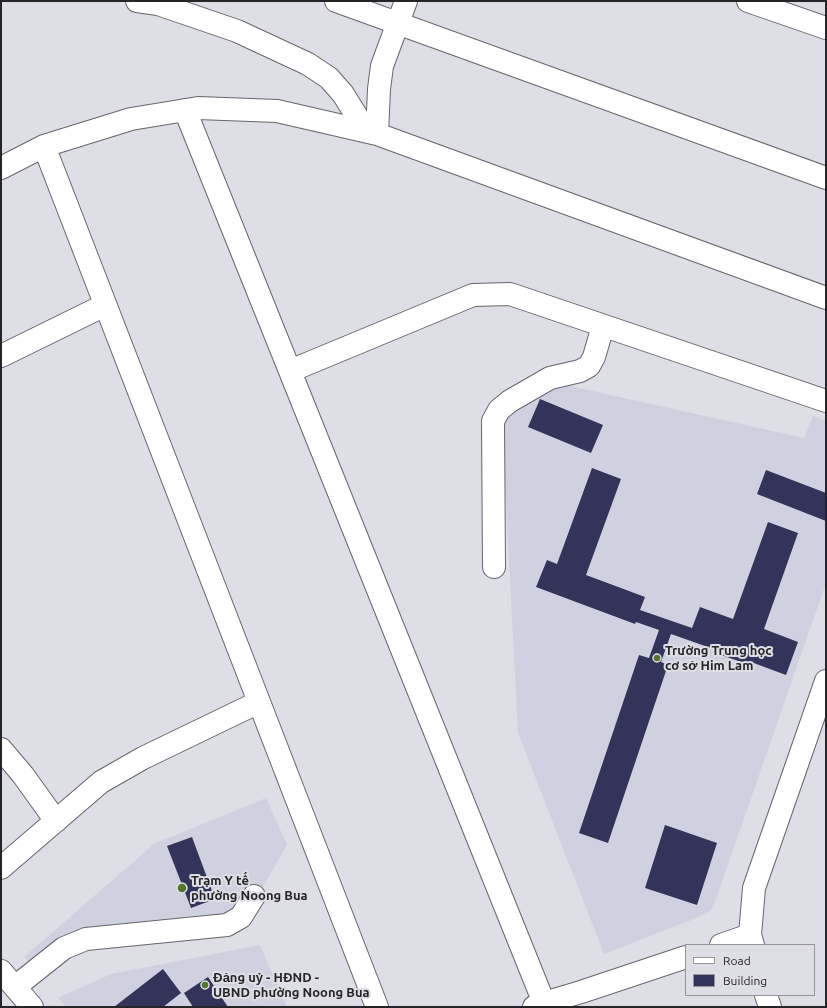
<!DOCTYPE html>
<html>
<head>
<meta charset="utf-8">
<style>
  body { margin:0 }
  #map { position:relative; width:827px; height:1008px; overflow:hidden; background:#dedee6; font-family:Ubuntu,sans-serif }
  canvas { display:block }
  .frame { position:absolute; inset:0; border:2px solid #252528; pointer-events:none }
  .legend { position:absolute; left:685px; top:944px; width:130px; height:52px; box-sizing:border-box; background:#dedee6; border:1px solid #94949a; margin:0; padding:5px 7px; list-style:none; font-size:12px; color:#252528 }
  .legend li { display:flex; align-items:center; gap:8px; height:20px }
  .legend b { width:20px; border:1px solid #94949a }
</style>
</head>
<body>
<div id="map">
<canvas width="827" height="1008"></canvas>
<div class="frame"></div>
<ul class="legend">
<li><b style="height:5px;background:#fff"></b>Road</li>
<li><b style="height:11px;background:#323459"></b>Building</li>
</ul>
</div>
<script>
const c = document.querySelector('canvas').getContext('2d');
c.lineJoin = 'round';
function fillPath(path, color) { c.fillStyle = color; c.fill(path, 'evenodd'); }
const poly = rows => new Path2D(rows.map(r => 'M' + r).join(''));
function stroke(path, color, width, dash) { c.strokeStyle = color; c.lineWidth = width; c.lineCap = dash ? 'butt' : 'round'; c.setLineDash(dash || []); c.stroke(path); }
function drawText(font, color, halo, rows, align = 'center') {
  c.font = font + ' Ubuntu,sans-serif'; c.lineWidth = 4; c.setLineDash([]); c.textBaseline = 'middle'; c.strokeStyle = halo; c.fillStyle = color; for (const [text, x, y, turn = 0] of rows) {
    c.save(); c.translate(x, y); c.rotate((+turn || 0) * Math.PI / 180); c.textAlign = isNaN(turn) ? turn : align; if (halo) c.strokeText(text, 0, 0); c.fillText(text, 0, 0); c.restore();
  }
}
const built = poly([
  [557,383,804,438,813,416,826,421,826,583,716,899,711,910,699,917,604,954,518,733,502,425,507,414],
  [266,798,287,845,237,932,82,949,42,976,24,957,154,844],
  [260,945,287,1007,66,1007,58,998,111,974]
]);
const building = poly([
  [540,399,603,425,591,453,528,427],
  [592,468,621,479,586,575,645,597,640,610,692,628,700,607,733,619,768,522,798,533,764,629,798,642,786,675,751,662,750,665,721,655,722,652,671,634,661,662,668,665,608,843,579,833,639,655,649,658,659,630,636,622,635,624,536,587,547,560,557,564],
  [766,470,826,493,826,521,757,494],
  [665,825,717,843,697,905,645,888],
  [192,837,215,899,191,908,167,846],
  [163,969,181,993,163,1007,114,1007],
  [208,977,228,1007,193,1007,184,993]
]);
const minor = poly([
  [137,1,158,4,237,31,308,64,329,78,343,94,366,131],
  [336,1,826,178],
  [748,1,826,28],
  [185,110,544,1003],
  [377,134,379,89,382,66,406,1],
  [44,146,377,1007],
  [1,168,44,146,131,119,198,108,277,111,377,134,826,298],
  [1,356,105,305],
  [290,371,473,295,510,294,826,401],
  [494,567,493,421,499,410,510,401,550,378,580,371,589,366,594,357,603,326],
  [1,749,23,775,56,821],
  [1,868,101,782,143,758,259,702],
  [721,945,750,935],
  [753,945,750,935,754,888,826,681],
  [1,971,32,1007],
  [15,987,64,948,86,939,227,925,241,917,254,896],
  [766,995,770,1007],
  [534,1007,544,1003,581,992,686,957]
]);
const markers = [
  [657,658,4,"#54762e"],
  [182,888,5,"#54762e"],
  [205,985,4,"#54762e"]
];
const poiNames = [
  ["Trường Trung học",665,651],
  ["cơ sở Him Lam",665,666],
  ["Trạm Y tế",191,881],
  ["phường Noong Bua",191,896],
  ["Đảng uỷ - HĐND -",213,978],
  ["UBND phường Noong Bua",213,993]
];
fillPath(built, '#d0d1e0');
fillPath(building, '#323459');
stroke(minor, '#65656c', 24);
stroke(minor, '#fff', 22);
for (const [x, y, r, color] of markers) { const dot = new Path2D(); dot.arc(x, y, r, 0, 2 * Math.PI); c.fillStyle = color; c.fill(dot); stroke(dot, '#dedee6', 1.5); }
drawText('bold 13px', '#252528', '#dedee6', poiNames, 'left');
</script>
</body>
</html>
